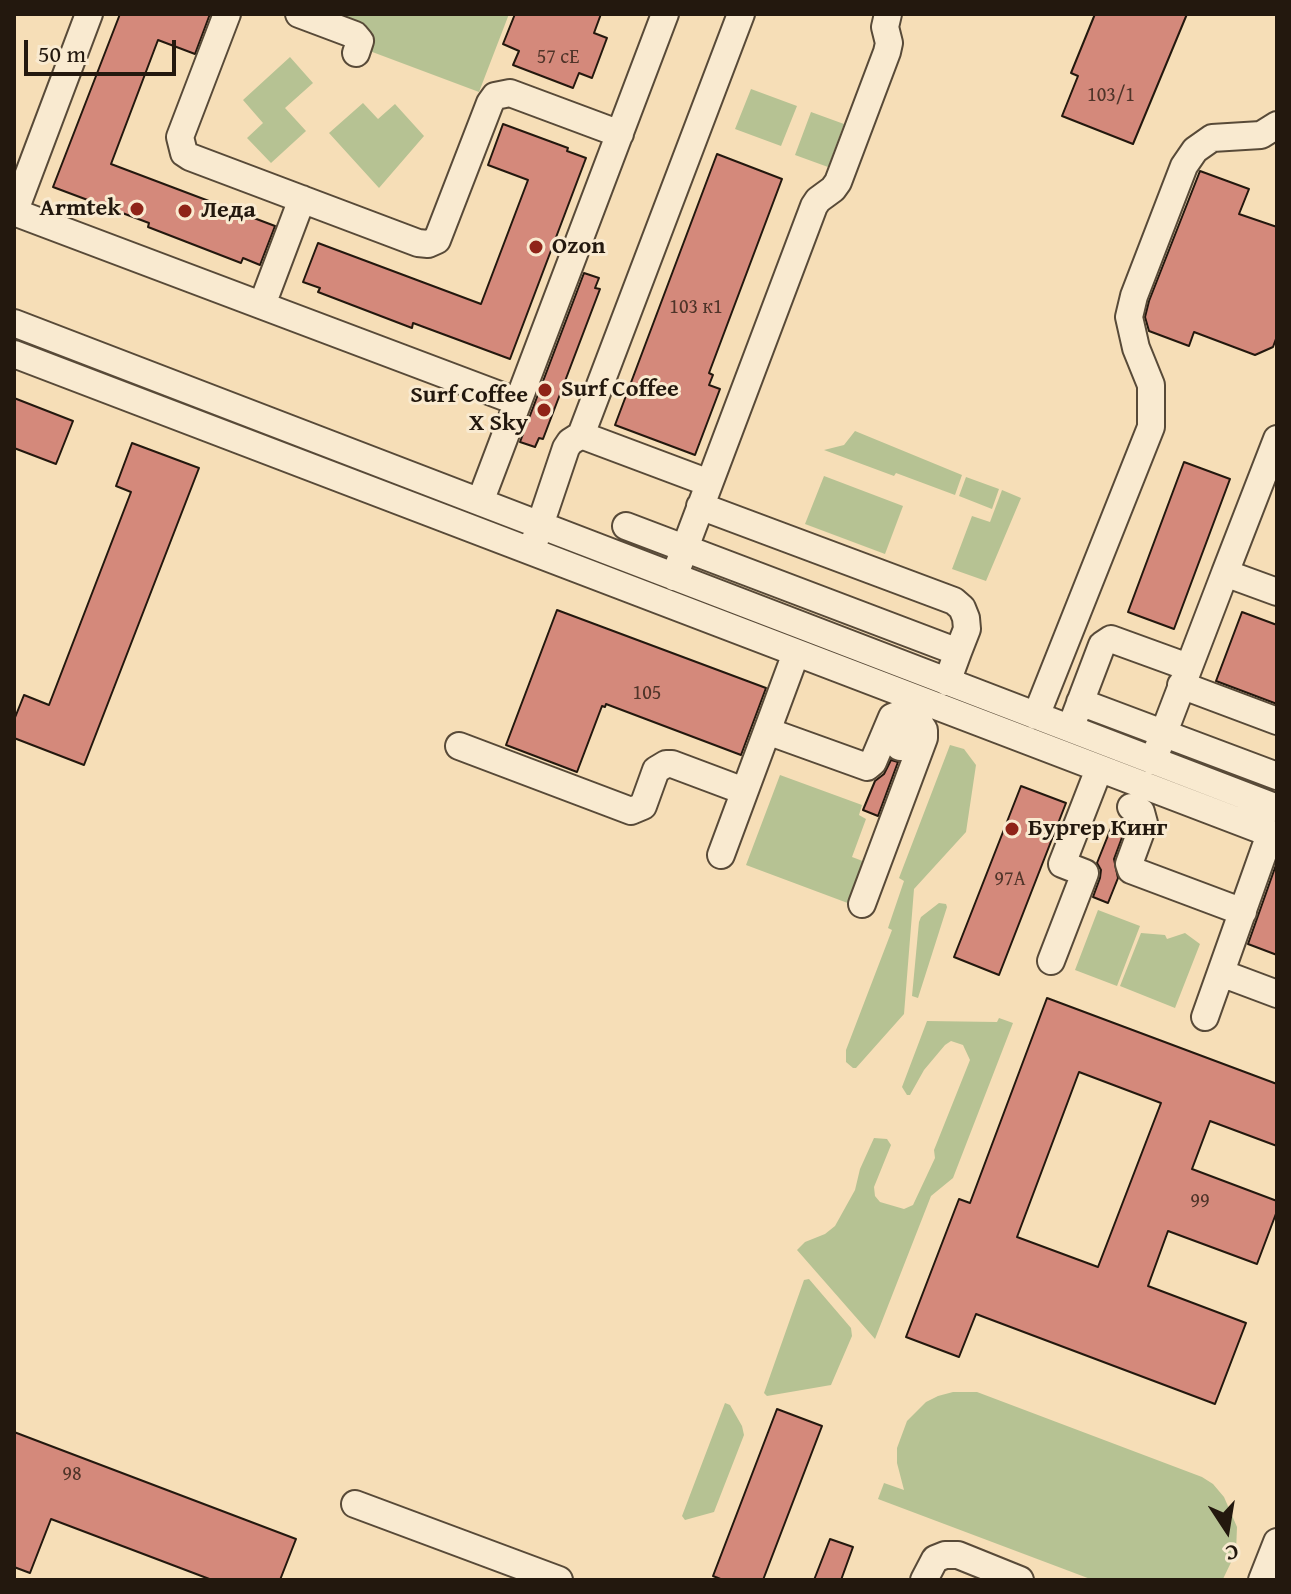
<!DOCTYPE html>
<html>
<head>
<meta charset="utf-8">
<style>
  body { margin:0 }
  #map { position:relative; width:1291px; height:1594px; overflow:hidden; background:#f6deb7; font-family:"Gentium Book Plus",serif }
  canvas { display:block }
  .frame { position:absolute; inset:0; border:16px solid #23180e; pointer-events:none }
  .north { position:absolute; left:1187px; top:1490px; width:80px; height:80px; -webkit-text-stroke:6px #f9ead0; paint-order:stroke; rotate:168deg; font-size:22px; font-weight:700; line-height:32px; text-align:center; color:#23180e }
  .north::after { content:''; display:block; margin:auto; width:28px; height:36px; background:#23180e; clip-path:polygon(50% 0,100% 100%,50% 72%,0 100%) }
  .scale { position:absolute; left:24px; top:40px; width:152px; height:36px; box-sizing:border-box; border:4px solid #23180e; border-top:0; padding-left:10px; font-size:24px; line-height:28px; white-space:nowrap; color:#23180e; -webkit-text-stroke:6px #f9ead0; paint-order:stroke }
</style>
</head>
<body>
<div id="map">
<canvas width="1291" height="1594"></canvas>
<div class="frame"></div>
<div class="north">С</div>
<div class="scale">50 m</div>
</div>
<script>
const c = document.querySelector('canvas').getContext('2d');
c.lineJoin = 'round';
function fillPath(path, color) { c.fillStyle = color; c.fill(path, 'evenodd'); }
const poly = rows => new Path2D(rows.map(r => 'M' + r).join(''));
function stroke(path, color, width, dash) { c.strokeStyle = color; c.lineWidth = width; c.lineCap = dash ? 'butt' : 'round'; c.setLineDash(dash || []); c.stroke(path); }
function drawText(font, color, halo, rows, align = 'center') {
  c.font = font + ' "Gentium Book Plus",serif'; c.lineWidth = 6; c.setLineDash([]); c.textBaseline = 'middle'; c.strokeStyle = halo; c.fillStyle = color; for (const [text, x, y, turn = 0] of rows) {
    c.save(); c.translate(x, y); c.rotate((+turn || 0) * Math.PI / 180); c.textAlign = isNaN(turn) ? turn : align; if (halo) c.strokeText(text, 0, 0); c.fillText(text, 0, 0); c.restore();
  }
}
const green = poly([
  [322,14,509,14,479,92,367,50,373,33],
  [290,57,313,83,285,108,306,131,271,163,247,138,263,123,243,100],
  [751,89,797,106,781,146,735,129],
  [363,103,378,119,395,104,424,136,379,188,329,133],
  [811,112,844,124,828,167,795,155],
  [14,337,523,533,521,539,14,345],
  [855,431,962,475,955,495,896,473,894,476,824,450,844,445],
  [824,476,903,506,885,554,805,524],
  [966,477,999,489,992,509,959,496],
  [1002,490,1021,498,986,581,952,569,972,516,990,522],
  [950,745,964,749,976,765,966,832,914,889,904,1014,856,1068,853,1068,846,1062,846,1050,892,930,888,928,904,881,899,878],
  [780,775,862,805,859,815,866,819,852,857,868,863,853,905,746,865],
  [939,903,946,904,947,907,918,998,912,996,919,922,921,917],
  [1098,910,1140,926,1117,986,1075,970],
  [1141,933,1165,935,1167,939,1185,933,1200,944,1175,1008,1120,986],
  [999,1018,1013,1023,953,1178,931,1196,875,1339,797,1250,805,1242,825,1234,835,1226,855,1190,860,1169,874,1138,887,1139,891,1145,874,1187,875,1196,880,1202,904,1209,913,1205,935,1158,934,1150,970,1060,963,1045,951,1041,945,1045,924,1070,910,1095,907,1095,902,1087,927,1021,997,1022],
  [809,1279,851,1328,852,1336,831,1385,767,1396,764,1393,804,1280],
  [953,1392,977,1392,1202,1477,1213,1484,1224,1497,1237,1527,1236,1552,1223,1579,1093,1580,878,1499,884,1483,904,1490,897,1463,897,1448,907,1421,926,1402,938,1396],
  [725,1403,730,1405,742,1426,744,1435,714,1512,685,1520,682,1516]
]);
const building = poly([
  [120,14,210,14,195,54,158,40,111,164,275,226,260,265,243,258,241,263,148,227,149,223,53,187,120,14],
  [515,14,601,14,594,33,607,38,592,78,579,73,573,88,513,65,519,51,503,44,515,14],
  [1095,14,1187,14,1133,144,1062,116,1078,76,1071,73,1095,14],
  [503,124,568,148,567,151,586,158,510,359,413,323,412,328,318,292,320,288,303,282,318,243,481,304,528,180,488,165,503,124],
  [717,154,782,179,709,373,713,375,709,385,720,389,695,455,615,425,717,154],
  [1200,171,1249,189,1239,214,1277,227,1277,336,1273,347,1255,355,1194,332,1189,346,1149,331,1145,317,1149,301,1200,171],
  [584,273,599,278,595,288,600,289,543,439,539,438,535,447,520,442,584,273],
  [14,398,73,421,56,464,14,448,14,398],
  [132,443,199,468,84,765,14,738,14,720,24,695,49,705,131,492,116,486,132,443],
  [1184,462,1230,479,1174,629,1128,612,1184,462],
  [557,610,766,688,741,755,606,704,605,707,602,706,577,772,506,745,557,610],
  [1242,612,1277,625,1277,704,1216,681,1242,612],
  [891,760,898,762,878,816,863,810,875,781,884,774,891,760],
  [1021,786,1066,803,999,975,954,957,1021,786],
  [1111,828,1124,832,1114,859,1118,878,1108,903,1093,897,1100,878,1101,870,1097,863,1111,828],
  [1277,862,1277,955,1248,944,1277,862],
  [1047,998,1277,1084,1277,1146,1210,1121,1192,1169,1277,1201,1277,1211,1257,1264,1168,1231,1148,1286,1246,1323,1215,1404,976,1314,959,1357,906,1337,959,1199,970,1203,1047,998],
  [1079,1072,1161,1103,1098,1267,1017,1237,1079,1072],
  [777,1409,822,1426,763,1580,723,1580,713,1576,777,1409],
  [14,1432,296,1539,280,1580,212,1580,51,1519,30,1573,14,1567,14,1432],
  [830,1539,853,1547,841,1580,814,1580,830,1539]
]);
const minor = poly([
  [227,14,180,137,184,153,190,157,418,243,428,244,437,240,490,103,495,96,510,93,620,134],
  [299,14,355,35,360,41,356,53],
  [14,212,518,402],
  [14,213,89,14],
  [262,305,302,199],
  [14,323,1277,808],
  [14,354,1277,836],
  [581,435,709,483],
  [480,502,665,14],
  [700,506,954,601,962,608,966,618,967,629,958,652],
  [626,526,958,652,947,682],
  [535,540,566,448,570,442,581,435,741,14],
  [1225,573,1277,439],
  [674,577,814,206,818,200,833,189,838,182,887,52,889,43,885,27,888,14],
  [1181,685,1277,721],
  [1080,702,1277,776],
  [1036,716,1151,427,1151,385,1136,348,1129,317,1134,296,1184,166,1195,150,1212,138,1261,135,1277,125],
  [1075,716,1102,645,1111,639,1188,667],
  [767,731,867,767,873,762,892,717,897,715,920,724,924,730,924,738,862,904],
  [459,746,631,811,643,806,656,770,666,764,672,764,744,791],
  [900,747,917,704],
  [1153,761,1225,573,1277,592],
  [1131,807,1141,812,1144,823,1129,864,1131,870,1243,912],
  [721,855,796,653],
  [1051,961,1085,873,1062,864,1099,769],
  [1221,973,1277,994],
  [1205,1017,1270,834],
  [355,1504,559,1580],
  [924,1580,935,1559,945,1555,958,1555,1020,1580],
  [1262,1580,1277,1542]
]);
const markers = [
  [137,209,8,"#8f2418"],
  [185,211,8,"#8f2418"],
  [536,247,8,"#8f2418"],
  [545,390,8,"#8f2418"],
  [544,410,8,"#8f2418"],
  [1012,829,8,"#8f2418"]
];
const numberNames = [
  ["57 сЕ",558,58],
  ["103/1",1111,96],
  ["103 к1",696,308],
  ["105",647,694],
  ["97А",1010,880],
  ["99",1200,1202],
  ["98",72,1475]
];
const poiNames = [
  ["Armtek",121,209,"right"],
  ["Леда",201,211],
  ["Ozon",552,247],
  ["Surf Coffee",561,390],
  ["Surf Coffee",528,396,"right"],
  ["X Sky",528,424,"right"],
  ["Бургер Кинг",1028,829]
];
fillPath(green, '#b6c293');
fillPath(building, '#d4897b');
stroke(building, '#23180e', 2);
stroke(minor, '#584a38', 30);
stroke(minor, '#f9ead0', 26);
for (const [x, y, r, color] of markers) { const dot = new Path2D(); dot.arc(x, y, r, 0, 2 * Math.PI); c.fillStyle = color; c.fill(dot); stroke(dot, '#f9ead0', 3); }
drawText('20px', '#4f3429', null, numberNames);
drawText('bold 24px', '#23180e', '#f9ead0', poiNames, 'left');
</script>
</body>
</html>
